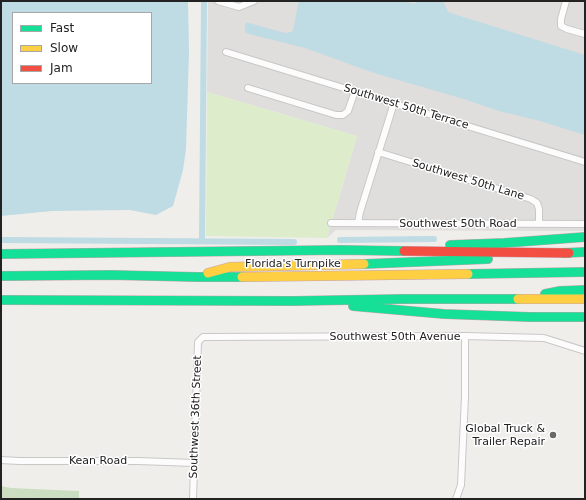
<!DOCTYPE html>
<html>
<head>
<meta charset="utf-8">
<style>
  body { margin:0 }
  #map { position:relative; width:586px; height:500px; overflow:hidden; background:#f0eeeb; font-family:"DejaVu Sans",sans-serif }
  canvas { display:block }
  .frame { position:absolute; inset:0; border:2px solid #222; pointer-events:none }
  .legend { position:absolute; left:12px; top:12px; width:140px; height:72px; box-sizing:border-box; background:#fff; border:1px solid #a7a7a7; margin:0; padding:5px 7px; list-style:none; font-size:12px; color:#222 }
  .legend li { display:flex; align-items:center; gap:8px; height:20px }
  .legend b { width:20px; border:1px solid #a7a7a7 }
</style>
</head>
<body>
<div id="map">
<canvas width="586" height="500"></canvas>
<div class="frame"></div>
<ul class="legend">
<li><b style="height:5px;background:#16e098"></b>Fast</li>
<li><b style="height:5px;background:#ffcf43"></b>Slow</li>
<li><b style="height:5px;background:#f24e42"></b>Jam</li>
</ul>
</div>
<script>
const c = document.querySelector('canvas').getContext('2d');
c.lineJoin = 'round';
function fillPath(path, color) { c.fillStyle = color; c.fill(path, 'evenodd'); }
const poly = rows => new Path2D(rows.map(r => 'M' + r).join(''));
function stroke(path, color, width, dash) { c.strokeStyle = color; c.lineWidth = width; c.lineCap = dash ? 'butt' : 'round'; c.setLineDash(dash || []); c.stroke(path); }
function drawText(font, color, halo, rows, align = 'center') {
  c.font = font + ' "DejaVu Sans",sans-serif'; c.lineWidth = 3; c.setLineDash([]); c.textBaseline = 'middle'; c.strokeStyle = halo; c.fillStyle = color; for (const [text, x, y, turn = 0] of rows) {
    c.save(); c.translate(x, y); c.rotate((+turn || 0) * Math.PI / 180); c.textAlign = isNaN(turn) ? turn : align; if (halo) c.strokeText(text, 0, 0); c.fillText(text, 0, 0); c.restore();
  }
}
const residential = poly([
  [208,1,585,1,585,231,336,230,327,238,357,136,207,92]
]);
const grass = poly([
  [207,92,357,136,327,238,206,236]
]);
const forest = poly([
  [1,486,11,488,79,491,79,499,1,499]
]);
const water = poly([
  [1,1,188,1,189,52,186,149,183,170,173,206,156,215,130,210,52,211,1,216],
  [13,13,151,13,151,83,13,83],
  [299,1,404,1,414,4,418,1,443,1,448,12,457,15,585,55,585,135,540,121,499,111,464,99,374,73,305,48,249,34,245,32,245,27,246,23,249,23,285,33,291,32,293,30]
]);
const canal = poly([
  [1,240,294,242],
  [340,240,434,239],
  [202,241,204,1]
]);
const street = poly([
  [218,1,239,7,254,1],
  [566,1,561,19,561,26,567,29,585,34],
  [226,52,585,162],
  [248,88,336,115,343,115,348,111,355,91],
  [378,152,531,199,537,203,539,209,539,224],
  [331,223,585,224],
  [358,223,360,212,394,103],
  [1,460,19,461,138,461,194,463],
  [193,499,198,342,203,337,465,336,544,338,585,351],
  [456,499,461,485,465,396,465,336]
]);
const fast = poly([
  [450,245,504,243,585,237],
  [563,253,585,252],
  [1,254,341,250,404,251],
  [364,264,488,259],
  [468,274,585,272],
  [1,276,111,275,198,277,242,277],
  [545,294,560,291,585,290],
  [1,300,293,301,403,299,518,299],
  [353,306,444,314,530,317,585,317]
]);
const slow = poly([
  [208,273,230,267,364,264],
  [242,277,468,274],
  [518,299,585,299]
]);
const jam = poly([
  [404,251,569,253]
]);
const markers = [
  [553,435,4,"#6a6968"]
];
const streetNames = [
  ["Southwest 50th Terrace",406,107,17],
  ["Southwest 50th Lane",468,180,17],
  ["Southwest 50th Road",458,224],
  ["Florida's Turnpike",293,264],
  ["Southwest 50th Avenue",395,337],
  ["Southwest 36th Street",196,417,-88],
  ["Kean Road",98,461]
];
const poiNames = [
  ["Global Truck &",545,429],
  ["Trailer Repair",545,442]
];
fillPath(residential, '#dfdedc');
fillPath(grass, '#ddeccb');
fillPath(forest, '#cbdec1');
fillPath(water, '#bfdbe3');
stroke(canal, '#bfdbe3', 6);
stroke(street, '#c9c8c7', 8);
stroke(fast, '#c5a2ac', 10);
stroke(slow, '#c5a2ac', 10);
stroke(jam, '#c5a2ac', 10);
stroke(street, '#fdfcfc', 6);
stroke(fast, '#16e098', 9);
stroke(slow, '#ffcf43', 9);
stroke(jam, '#f24e42', 9);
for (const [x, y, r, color] of markers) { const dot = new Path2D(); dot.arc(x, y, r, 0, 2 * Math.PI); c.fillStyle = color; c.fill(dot); stroke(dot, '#fff', 1.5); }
drawText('11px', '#222', '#fff', streetNames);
drawText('11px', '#222', '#fff', poiNames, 'right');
</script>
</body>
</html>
